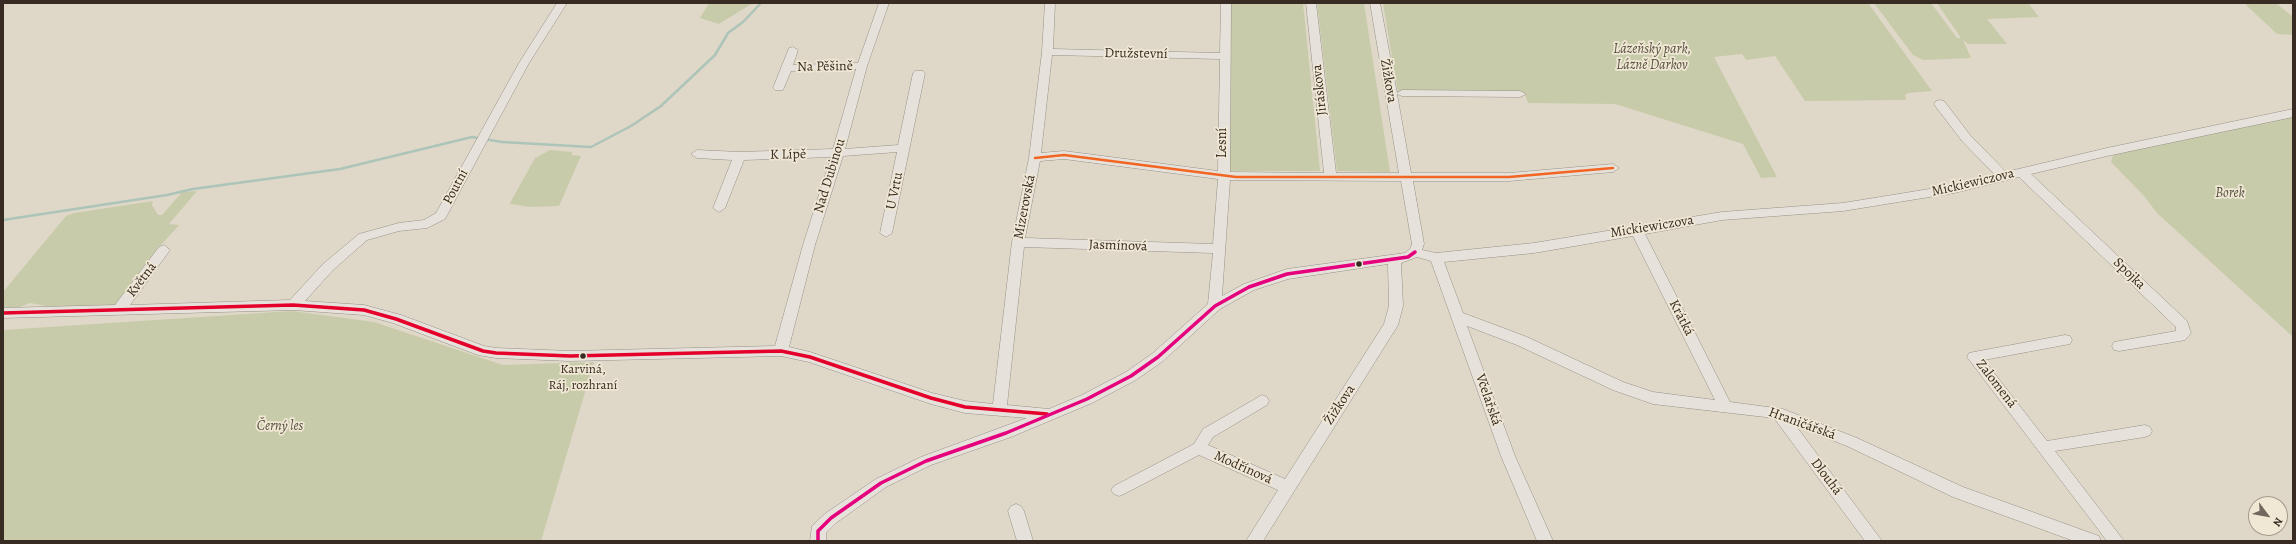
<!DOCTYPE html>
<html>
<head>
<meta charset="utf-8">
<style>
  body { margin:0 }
  #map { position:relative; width:2296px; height:544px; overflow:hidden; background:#dfd8c8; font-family:Alegreya,serif }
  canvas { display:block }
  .frame { position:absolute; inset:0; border:4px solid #372b23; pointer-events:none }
  .north { position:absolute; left:2248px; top:496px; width:40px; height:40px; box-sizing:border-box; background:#f0e8d5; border:1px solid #a69c8e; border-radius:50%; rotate:122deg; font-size:11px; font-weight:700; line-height:16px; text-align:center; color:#372b23 }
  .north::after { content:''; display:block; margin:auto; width:14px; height:18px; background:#72685d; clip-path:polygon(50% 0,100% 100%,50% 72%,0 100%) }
</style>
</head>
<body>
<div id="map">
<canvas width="2296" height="544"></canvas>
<div class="frame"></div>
<div class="north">N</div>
</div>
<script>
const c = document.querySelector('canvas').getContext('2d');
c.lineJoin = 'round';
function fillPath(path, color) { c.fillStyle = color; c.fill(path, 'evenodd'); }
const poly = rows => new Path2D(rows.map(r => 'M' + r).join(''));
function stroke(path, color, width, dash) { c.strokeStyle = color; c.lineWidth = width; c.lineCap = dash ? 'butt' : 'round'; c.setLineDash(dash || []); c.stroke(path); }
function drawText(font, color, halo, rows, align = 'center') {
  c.font = font + ' Alegreya,serif'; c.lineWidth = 3.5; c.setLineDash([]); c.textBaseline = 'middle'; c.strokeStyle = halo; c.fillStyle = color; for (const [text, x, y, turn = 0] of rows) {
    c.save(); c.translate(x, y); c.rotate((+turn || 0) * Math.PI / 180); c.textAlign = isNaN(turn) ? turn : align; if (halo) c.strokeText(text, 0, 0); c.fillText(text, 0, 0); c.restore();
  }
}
const green = poly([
  [709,3,753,3,719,24,700,18],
  [1229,3,1303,3,1320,171,1228,171],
  [1317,3,1364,3,1390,172,1337,171],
  [1383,3,1868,3,1932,91,1908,93,1905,95,1906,100,1805,101,1775,56,1746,60,1742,54,1714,57,1777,177,1761,178,1743,144,1615,104,1528,103,1525,95,1398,93],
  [1874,3,1931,3,1957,38,1961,38,1937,3,2028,3,2039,17,1987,19,2007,44,1968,44,1963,40,1971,58,1923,60,1913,55],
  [2244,3,2276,3,2293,17,2293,35,2277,34],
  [2293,117,2293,337,2157,213,2144,196,2111,162,2114,152],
  [550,150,572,152,572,155,581,156,559,206,530,207,511,204,510,203,535,158],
  [197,191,169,224,179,225,153,254,140,271,142,274,118,305,113,307,53,307,30,303,20,307,3,307,3,292,66,216,74,213,153,201,152,205,158,215,162,215,182,192],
  [292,311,374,322,503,365,594,362,541,541,3,541,3,330]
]);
const stream = poly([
  [3,220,167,195,193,189,340,169,472,137,502,142,591,147,631,126,661,106,715,55,728,33,743,22,761,3]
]);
const minor = poly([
  [557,3,567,3,529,63,445,219,427,228,399,231,367,240,333,270,305,301,364,305,401,315,484,346,496,348,570,351,775,346,803,245,831,157,744,160,725,208,719,212,713,208,732,160,697,158,691,154,697,150,739,152,833,149,856,69,791,71,783,90,775,90,773,88,789,48,793,47,798,50,793,65,858,63,879,3,889,3,867,66,845,149,898,145,913,73,915,71,923,71,925,73,892,233,886,237,880,233,897,152,843,156,815,245,789,347,810,352,932,393,965,401,993,404,1012,242,1029,158,1042,52,1045,3,1055,3,1053,49,1220,53,1221,3,1231,3,1230,172,1324,173,1306,3,1316,3,1336,173,1399,173,1370,3,1380,3,1397,93,1402,90,1520,91,1526,94,1520,97,1402,96,1397,94,1411,173,1509,173,1613,164,1619,168,1613,172,1509,181,1413,181,1424,244,1422,250,1436,253,1534,243,1722,212,1843,203,1954,185,1995,175,1962,141,1936,107,1934,104,1936,101,1940,100,1944,101,1970,135,2006,172,2107,148,2293,109,2293,117,2107,156,2031,174,2187,321,2191,333,2185,340,2180,341,2119,351,2114,350,2112,346,2114,342,2176,331,2176,327,2019,177,1954,193,1843,211,1722,220,1645,234,1730,402,1783,409,1857,438,1963,487,2099,536,2101,541,2074,541,1953,497,1847,446,1796,426,1882,541,1865,541,1774,418,1653,404,1613,390,1517,345,1467,326,1515,456,1553,541,1537,541,1501,456,1431,261,1417,257,1401,263,1403,306,1398,325,1263,541,1246,541,1278,490,1199,455,1124,494,1119,496,1114,494,1111,490,1114,486,1194,444,1203,429,1262,395,1267,397,1269,401,1267,405,1213,437,1208,445,1285,479,1384,324,1389,306,1388,264,1288,279,1254,290,1220,309,1163,361,1136,380,1092,403,1011,437,931,465,886,487,836,523,826,533,826,541,810,541,812,526,826,513,876,479,921,457,1027,418,965,413,931,404,809,362,781,356,570,361,496,358,478,355,393,323,364,315,293,310,3,318,3,308,115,305,159,247,164,245,170,250,130,305,290,300,323,264,359,234,399,223,424,220,436,213,519,63,557,3],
  [1052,55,1220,59,1218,171,1064,151,1041,153,1052,55],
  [1064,159,1218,179,1213,244,1025,238,1040,161,1064,159],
  [1230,180,1401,181,1412,244,1410,249,1405,253,1287,269,1244,284,1222,296,1230,180],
  [1633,236,1715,400,1653,392,1623,382,1527,337,1463,313,1444,262,1534,253,1633,236],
  [1024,247,1213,253,1208,304,1153,353,1126,372,1082,395,1049,409,1007,405,1024,247],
  [2065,335,2070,336,2072,340,2070,344,1984,360,2047,441,2145,425,2150,427,2152,431,2150,435,2145,437,2055,451,2124,541,2107,541,1967,357,1969,353,1974,352,2065,335],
  [1016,504,1021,506,1024,511,1033,541,1017,541,1008,511,1011,506,1016,504]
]);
const bus1 = poly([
  [3,313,293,305,364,310,396,319,483,351,496,353,570,356,781,351,810,357,931,398,965,407,1047,414]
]);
const bus2 = poly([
  [1035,158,1064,155,1236,177,1509,177,1613,168]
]);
const bus3 = poly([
  [818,541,818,531,831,518,881,483,926,461,1006,433,1087,399,1131,376,1158,357,1215,306,1249,287,1287,274,1408,257,1415,252]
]);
const markers = [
  [1359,264,3.5,"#372b23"],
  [583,356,3.5,"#372b23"]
];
const busNames = [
  ["Karviná,",583,370],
  ["Ráj, rozhraní",583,386]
];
const parkNames = [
  ["Lázeňský park,",1652,50],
  ["Lázně Darkov",1652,66],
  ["Borek",2230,194],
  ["Černý les",280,427]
];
const streetNames = [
  ["Družstevní",1136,54,1],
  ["Na Pěšině",825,67,-1],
  ["Žižkova",1388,81,80],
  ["Jiráskova",1320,90,-96],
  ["Lesní",1223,143,-90],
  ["K Lípě",788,155,-1],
  ["Nad Dubinou",830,176,-73],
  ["Mickiewiczova",1973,183,-13],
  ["Poutní",456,187,-62],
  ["U Vrtu",895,191,-78],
  ["Mizerovská",1025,207,-79],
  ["Mickiewiczova",1652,227,-9],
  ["Jasmínová",1118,246,2],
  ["Spojka",2129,274,44],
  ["Květná",142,280,-53],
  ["Krátká",1681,318,63],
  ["Zalomená",1996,384,52],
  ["Včelařská",1488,400,71],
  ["Žižkova",1340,405,-57],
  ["Hraničářská",1802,424,20],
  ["Modřínová",1243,468,24],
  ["Dlouhá",1826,477,53]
];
fillPath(green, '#c8cbaa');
stroke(stream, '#adc4b9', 2.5);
stroke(minor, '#969187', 1);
fillPath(minor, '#e6e2db');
stroke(bus1, '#e4002b', 3.5);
stroke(bus2, '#f26522', 2.5);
stroke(bus3, '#e5007d', 3.5);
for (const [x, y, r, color] of markers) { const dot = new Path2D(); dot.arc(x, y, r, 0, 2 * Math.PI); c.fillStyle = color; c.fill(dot); stroke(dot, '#f0e8d5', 1.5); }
drawText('13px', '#372b23', '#f0e8d5', busNames);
drawText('italic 14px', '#56503f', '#f0e8d5', parkNames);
drawText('14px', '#372b23', '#f0e8d5', streetNames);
</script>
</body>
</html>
